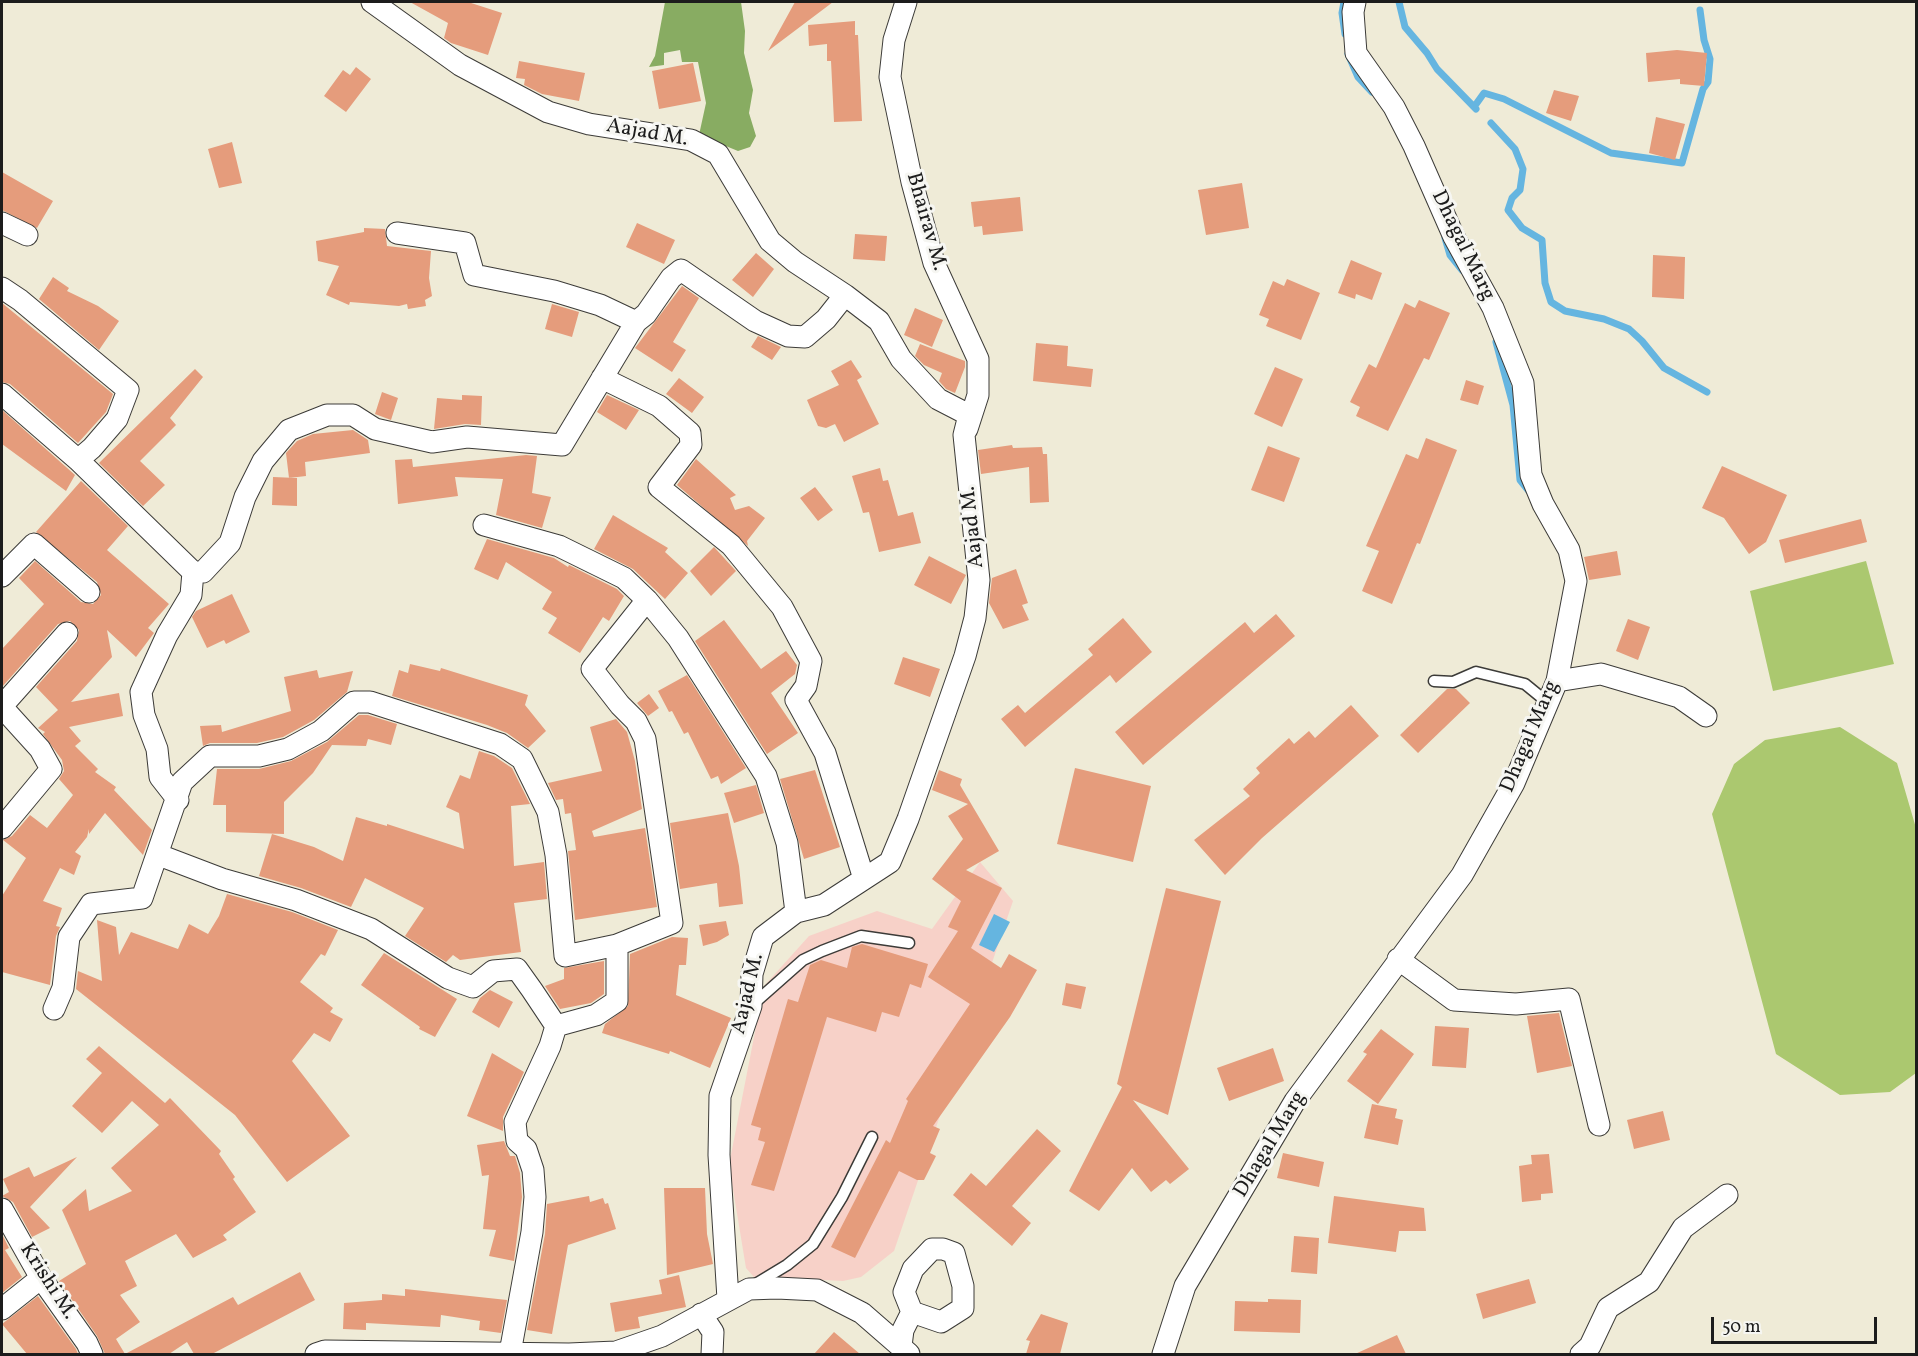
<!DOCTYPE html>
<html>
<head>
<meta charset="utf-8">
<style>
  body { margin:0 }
  #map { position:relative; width:1918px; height:1356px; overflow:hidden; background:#efebd7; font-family:Vollkorn,serif }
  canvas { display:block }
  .frame { position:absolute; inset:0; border:3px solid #1c1c1c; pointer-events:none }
  .scale { position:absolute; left:1711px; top:1317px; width:166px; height:27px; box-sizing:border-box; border:3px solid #1c1c1c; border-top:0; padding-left:8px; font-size:18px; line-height:21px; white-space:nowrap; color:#1c1c1c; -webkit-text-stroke:4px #f6f6f2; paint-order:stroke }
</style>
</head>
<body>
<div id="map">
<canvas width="1918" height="1356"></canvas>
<div class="frame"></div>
<div class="scale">50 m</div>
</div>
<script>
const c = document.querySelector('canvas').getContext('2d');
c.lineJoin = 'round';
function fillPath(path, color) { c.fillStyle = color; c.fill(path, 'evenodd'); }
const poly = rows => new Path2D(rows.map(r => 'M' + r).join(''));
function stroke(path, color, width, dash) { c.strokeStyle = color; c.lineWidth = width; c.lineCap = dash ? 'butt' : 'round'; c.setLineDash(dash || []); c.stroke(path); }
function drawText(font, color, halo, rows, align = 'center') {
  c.font = font + ' Vollkorn,serif'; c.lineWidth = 6; c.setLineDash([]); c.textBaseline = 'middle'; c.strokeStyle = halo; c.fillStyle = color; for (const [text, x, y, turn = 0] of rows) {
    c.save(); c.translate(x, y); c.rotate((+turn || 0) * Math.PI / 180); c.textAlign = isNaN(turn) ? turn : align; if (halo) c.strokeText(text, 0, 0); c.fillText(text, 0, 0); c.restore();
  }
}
const built = poly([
  [980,862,1013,901,894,1251,861,1277,843,1281,786,1278,759,1283,746,1268,729,1165,764,986,809,936,877,911,932,929]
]);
const green = poly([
  [1866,561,1894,664,1773,691,1750,591],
  [1840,727,1897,763,1916,828,1916,1073,1890,1092,1840,1095,1776,1054,1712,814,1734,764,1765,740]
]);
const forest = poly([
  [665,2,741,2,745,31,744,53,753,90,749,113,756,136,750,147,738,151,699,135,706,103,698,62,682,62,680,50,664,53,664,65,649,67,655,56]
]);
const water = poly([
  [994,914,1010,922,994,952,979,945]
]);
const stream = poly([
  [1344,2,1342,13,1345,34],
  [1399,2,1405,27,1427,53,1437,69,1476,109],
  [1348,54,1358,77,1372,92],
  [1474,107,1484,93,1504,99,1611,153,1682,163,1703,89,1708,82,1710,59,1704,40,1700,10],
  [1491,123,1515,149,1523,169,1520,190,1512,198,1508,210,1522,228,1542,240,1545,283,1551,302,1565,311,1604,319,1629,329,1642,341,1664,368,1707,392],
  [1445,238,1450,255,1462,270],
  [1496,342,1513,405,1520,480,1528,490]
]);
const building = poly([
  [410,2,468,2,502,13,488,55,451,43,444,38,448,23],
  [795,2,833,2,768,51],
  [855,21,855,35,858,35,862,121,834,122,831,61,827,61,827,44,809,46,808,25],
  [1677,50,1707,53,1704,86,1680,84,1680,79,1648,82,1646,53],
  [519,61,585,73,579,101,542,94,524,85,525,79,516,78],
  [693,63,701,101,659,109,652,71],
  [356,67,371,79,346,112,324,96,343,70,350,75],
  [1554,90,1579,96,1571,121,1546,113],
  [1656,117,1685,124,1675,160,1649,153],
  [232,142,242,183,219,188,208,149],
  [2,172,53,201,37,228,2,210],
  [1242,183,1249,228,1206,235,1198,190],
  [1020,197,1023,231,983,235,982,226,974,227,971,202],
  [637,223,675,240,664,264,626,247],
  [364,228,385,229,387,246,431,251,429,278,432,296,425,300,426,306,408,309,407,304,399,306,350,302,349,305,326,295,339,266,318,261,316,241,364,232],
  [855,234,887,236,885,261,853,259],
  [756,253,774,269,753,297,732,280],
  [1653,255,1685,257,1684,299,1652,297],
  [1351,260,1382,273,1372,300,1356,294,1355,299,1338,293],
  [53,277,69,288,67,291,98,306,119,321,99,350,39,299],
  [1287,279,1320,293,1301,340,1266,326,1269,319,1259,315,1273,281,1284,286],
  [682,286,699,298,673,342,686,350,672,372,635,348],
  [1419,300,1450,313,1429,360,1424,358,1388,431,1356,416,1360,407,1350,402,1369,364,1376,368,1405,303,1415,308],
  [2,303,113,394,106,412,78,443,10,384,2,382],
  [552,304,579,312,572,337,545,329],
  [915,308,943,320,932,347,904,335],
  [758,336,781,347,772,360,751,347],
  [1036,343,1068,346,1067,366,1093,369,1091,387,1033,381],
  [920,344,965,361,965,367,955,393,946,389,939,381,942,373,924,365,915,356],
  [851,360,862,377,857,380,879,424,844,442,835,424,826,428,818,426,807,400,839,385,831,371],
  [1275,367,1303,379,1282,427,1254,414],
  [195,369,203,377,170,418,176,425,140,461,165,485,143,506,99,463],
  [679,378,704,397,692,413,666,394],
  [1466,380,1484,386,1478,405,1460,400],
  [382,392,398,398,391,420,375,414],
  [462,395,482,396,481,425,465,424,434,429,437,398,462,400],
  [607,395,639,410,626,430,597,412],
  [2,410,75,475,66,491,2,444],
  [353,430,368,440,370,453,305,462,306,476,289,478,286,453,297,441,313,434],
  [1426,438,1457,450,1420,544,1417,543,1392,604,1362,591,1379,551,1366,546,1406,454,1418,459],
  [1012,445,1013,448,1042,447,1043,454,1047,454,1049,502,1030,503,1029,467,981,474,978,450],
  [1268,446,1300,458,1284,502,1251,490],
  [526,455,537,456,532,493,551,497,542,528,496,515,503,479,455,477,458,496,398,504,395,460,412,459,413,467],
  [696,459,736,495,730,498,735,510,749,506,765,518,747,541,748,546,677,485],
  [1722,466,1787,495,1766,542,1749,554,1724,518,1702,508],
  [880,468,883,481,888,480,898,516,913,512,921,543,879,552,869,512,863,513,852,476],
  [273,477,297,478,297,506,272,505],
  [81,481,128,526,107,550,169,604,148,628,154,633,136,657,107,630,112,657,71,702,119,693,123,716,69,727,81,741,75,746,98,769,95,772,116,787,114,790,152,830,143,855,105,813,89,834,89,829,87,837,75,852,81,856,74,875,60,868,43,901,62,908,56,926,60,927,56,936,50,985,2,972,2,896,26,858,3,840,12,836,30,815,47,828,73,795,59,779,64,771,62,760,43,734,45,732,38,728,58,710,36,687,77,641,79,630,70,621,58,624,2,687,2,649,44,604,19,578,35,561,81,602,93,604,101,595,97,582,36,532],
  [815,487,833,510,818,521,800,498],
  [613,515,668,548,665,552,688,573,665,599,633,569,594,549],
  [1861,519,1867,542,1785,563,1779,540],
  [487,539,554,558,568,567,569,565,617,589,624,596,609,621,603,617,580,653,548,633,557,618,542,609,552,592,506,562,498,580,474,569],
  [714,547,736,571,711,596,690,571],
  [1617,551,1621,575,1589,580,1584,557],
  [929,556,966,575,951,604,914,585],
  [1016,569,1028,603,1022,605,1029,620,1003,629,989,603,992,578],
  [232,594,250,632,226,644,224,640,207,648,192,617,196,611],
  [1276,614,1295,636,1143,765,1115,732,1245,622,1254,633],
  [1123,618,1152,652,1116,683,1110,675,1025,747,1001,719,1018,705,1025,713,1093,655,1088,649],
  [1628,619,1650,627,1638,660,1616,651],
  [724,620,761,669,786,651,797,665,795,674,771,693,798,733,767,754,695,641],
  [903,657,940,669,930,697,894,684],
  [410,664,440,671,441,668,528,695,525,705,546,731,528,748,507,733,487,725,392,696,399,670,408,673],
  [317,670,319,678,353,671,347,692,314,720,283,737,257,743,210,743,203,746,200,726,221,725,222,732,291,711,284,677],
  [687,675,746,768,721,784,718,776,711,779,688,732,684,734,672,711,669,712,658,691],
  [1447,689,1456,689,1470,703,1418,753,1400,735],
  [649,694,659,708,648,716,637,703],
  [1351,705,1379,736,1262,838,1225,875,1194,840,1250,796,1243,789,1260,773,1256,768,1289,738,1294,744,1309,731,1315,738],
  [359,715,368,715,397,724,391,745,368,739,366,746,332,745,313,773,284,802,284,834,226,832,226,805,213,805,217,769,259,769,291,761,327,742],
  [616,719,627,732,635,761,642,809,592,831,594,837,645,828,657,907,575,920,568,851,576,850,571,813,565,814,563,799,556,800,548,783,602,771,590,727],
  [479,751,494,756,512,768,530,804,511,806,514,866,544,862,547,899,514,903,521,952,460,960,453,955,446,962,405,936,424,908,365,878,351,907,301,888,259,876,272,834,314,847,343,861,356,817,387,826,387,824,464,849,459,813,446,807,460,775,470,779],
  [1075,768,1151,786,1133,862,1057,844],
  [815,770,840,847,804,859,780,779],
  [939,770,962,779,960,785,999,851,966,870,1002,888,971,948,1001,968,1009,954,1037,970,1010,1017,933,1126,940,1129,930,1153,936,1156,924,1180,917,1180,899,1171,855,1258,831,1247,886,1140,890,1143,908,1101,906,1099,970,1004,928,977,958,931,948,927,961,901,932,879,963,839,948,816,968,804,932,790],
  [756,785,764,813,734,823,724,793],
  [728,813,739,866,743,904,719,907,717,883,680,889,670,823],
  [1166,888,1221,901,1168,1115,1133,1100,1189,1169,1170,1184,1166,1180,1151,1192,1132,1168,1099,1211,1069,1191,1122,1087,1117,1084],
  [227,894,292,912,338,930,325,956,321,954,300,982,333,1008,330,1012,343,1019,330,1042,314,1033,292,1061,350,1136,287,1182,235,1115,76,989,78,971,102,981,97,920,116,927,119,955,131,932,178,949,189,924,208,934,219,916],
  [726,921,729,935,717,942,703,946,699,925],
  [672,937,688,938,686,965,679,965,676,995,731,1018,710,1068,670,1051,669,1054,602,1033,605,1024,628,1006,630,954],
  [862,944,928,964,921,988,910,984,899,1017,882,1012,876,1032,827,1017,774,1191,751,1185,765,1142,758,1140,761,1128,751,1125,788,999,798,1002,810,965,821,960,847,968,852,947],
  [384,953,457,999,435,1037,419,1029,420,1027,361,985],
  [604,961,604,994,591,1003,560,1009,545,986,564,979,564,968],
  [1066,983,1086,987,1081,1009,1062,1005],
  [490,990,513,1002,499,1028,472,1012,480,998],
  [1559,1013,1572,1066,1537,1073,1527,1016],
  [1435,1026,1469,1028,1466,1068,1432,1066],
  [1381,1029,1414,1054,1378,1104,1347,1081,1367,1054,1363,1052],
  [99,1046,165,1103,170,1098,221,1151,219,1154,235,1177,233,1179,256,1212,223,1235,227,1240,193,1258,176,1234,125,1261,137,1286,120,1295,140,1322,116,1339,125,1354,233,1297,238,1305,300,1272,315,1300,212,1354,194,1354,187,1342,169,1354,105,1354,97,1336,59,1281,86,1264,62,1210,86,1189,89,1211,132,1191,111,1168,159,1125,132,1101,102,1133,72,1106,102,1073,86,1059],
  [1273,1048,1284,1081,1229,1101,1217,1068],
  [492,1053,524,1072,503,1117,503,1131,467,1116],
  [1372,1104,1397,1109,1395,1118,1403,1120,1398,1145,1364,1138],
  [1663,1111,1670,1140,1634,1149,1627,1120],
  [1037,1129,1061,1151,1012,1206,1031,1223,1012,1246,953,1195,971,1173,986,1186],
  [504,1141,510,1156,515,1156,520,1173,522,1197,514,1261,489,1256,496,1230,483,1229,489,1175,482,1176,477,1145],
  [1283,1153,1324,1162,1319,1187,1277,1178],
  [1549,1154,1553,1193,1541,1194,1541,1200,1522,1202,1519,1166,1532,1164,1531,1155],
  [77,1157,30,1207,50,1228,32,1237,13,1202,2,1196,9,1192,3,1179,29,1167,34,1177],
  [664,1188,705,1188,707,1234,713,1264,667,1275],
  [589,1196,590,1202,603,1198,605,1204,608,1203,616,1229,568,1245,552,1334,527,1330,545,1234,547,1204],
  [1334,1196,1424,1208,1426,1231,1399,1231,1396,1252,1328,1243],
  [2,1234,9,1248,5,1250,22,1277,2,1293],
  [1294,1236,1319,1238,1317,1274,1291,1272],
  [679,1275,686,1307,638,1317,640,1328,615,1332,610,1303,662,1294,659,1280],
  [1529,1279,1536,1303,1483,1319,1476,1294],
  [405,1289,507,1300,501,1333,479,1330,480,1321,441,1315,440,1327,366,1323,366,1330,343,1329,344,1303,382,1300,382,1294,405,1296],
  [38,1296,76,1349,78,1354,27,1354,2,1324],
  [1268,1299,1301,1300,1300,1333,1234,1331,1235,1301,1268,1302],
  [1041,1314,1068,1323,1060,1354,1026,1354,1030,1341,1026,1340],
  [834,1332,860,1354,814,1354],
  [1397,1335,1406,1354,1355,1354]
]);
const service = poly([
  [1434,681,1453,682,1476,672,1525,684,1547,702],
  [751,1006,803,960,822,951,861,936,909,943],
  [754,1285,787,1265,813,1244,842,1197,872,1137]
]);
const minor = poly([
  [372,2,460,65,548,112,589,124,691,140,718,154,770,241,795,262,845,295,879,321,901,359,938,399,969,415,964,435,979,580,975,618,965,656,908,819,890,862,824,905,796,912,763,937,752,974,751,1006,720,1096,719,1155,728,1299],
  [906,2,894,40,890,77,912,182,934,263,978,359,978,395,967,429],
  [2,223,27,235],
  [397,233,465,243,474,275,554,291,600,305,636,322],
  [2,288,20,300,128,390,117,419,92,448,78,460,193,572,203,572,230,543,245,497,263,461,289,430,327,415,353,415,375,429,432,442,467,437,562,445,636,322,646,314,671,278,681,270,755,321,788,336,805,337,826,319,845,295],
  [602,378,659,406,690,433,691,445,659,487,731,545,782,607,811,661,806,686,796,700,825,753,864,879],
  [2,394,78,460],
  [2,576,34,544,89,592],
  [647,600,678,638,766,776,787,843,796,912],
  [1557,681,1601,674,1679,697,1706,716],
  [2,706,67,633],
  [2,707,40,749,51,769,2,828],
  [178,800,160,777,157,749,144,715,141,692,167,635,191,595,193,572],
  [159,855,222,879,296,900,371,929,448,978,473,987,493,971,517,969,532,990,556,1026,550,1046,515,1122,517,1141,526,1149,533,1170,535,1197,532,1232,510,1353],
  [1398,959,1454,1000,1516,1004,1569,999,1599,1125],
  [54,1009,63,988,69,937,91,904,142,898,182,782,210,756,259,756,288,749,321,731,354,702,370,702,500,744,522,759,548,812,556,855,565,956,617,945,672,923,645,739,636,721,620,705,592,669,647,600,624,578,559,546,484,525],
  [556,1026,596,1015,617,1001,617,945],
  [2,1209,41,1278,87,1343,92,1354],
  [2,1309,41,1278],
  [701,1314,713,1332,712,1354],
  [901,1346,903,1330,912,1312,904,1292,913,1269,932,1249,943,1249,954,1253,963,1286,963,1308,941,1322,912,1312],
  [316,1354,325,1351,569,1354,616,1352,662,1336,749,1289,777,1288,817,1290,862,1313,909,1354],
  [1163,1354,1185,1286,1295,1101,1462,875,1514,783,1557,681,1576,581,1569,550,1543,504,1531,475,1523,383,1493,308,1454,237,1414,146,1394,107,1356,53,1353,12,1355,2],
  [1581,1354,1590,1346,1608,1308,1649,1282,1683,1228,1727,1195]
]);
const streetNames = [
  ["Aajad M.",647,134,10],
  ["Bhairav M.",925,222,74],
  ["Dhagal Marg",1462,246,64],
  ["Aajad M.",974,527,-96],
  ["Dhagal Marg",1531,737,-67],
  ["Aajad M.",749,994,-77],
  ["Dhagal Marg",1271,1145,-59],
  ["Krishi M.",47,1282,57]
];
fillPath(built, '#f7d1c8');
fillPath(green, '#abc86f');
fillPath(forest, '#88ac62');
fillPath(water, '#65b5e0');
stroke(stream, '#65b5e0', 7);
fillPath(building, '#e59c7c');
stroke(service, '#3c3b38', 13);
stroke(minor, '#3c3b38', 23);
stroke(service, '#fff', 10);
stroke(minor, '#fff', 21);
drawText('21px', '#1c1c1c', '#f6f6f2', streetNames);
</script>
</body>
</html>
